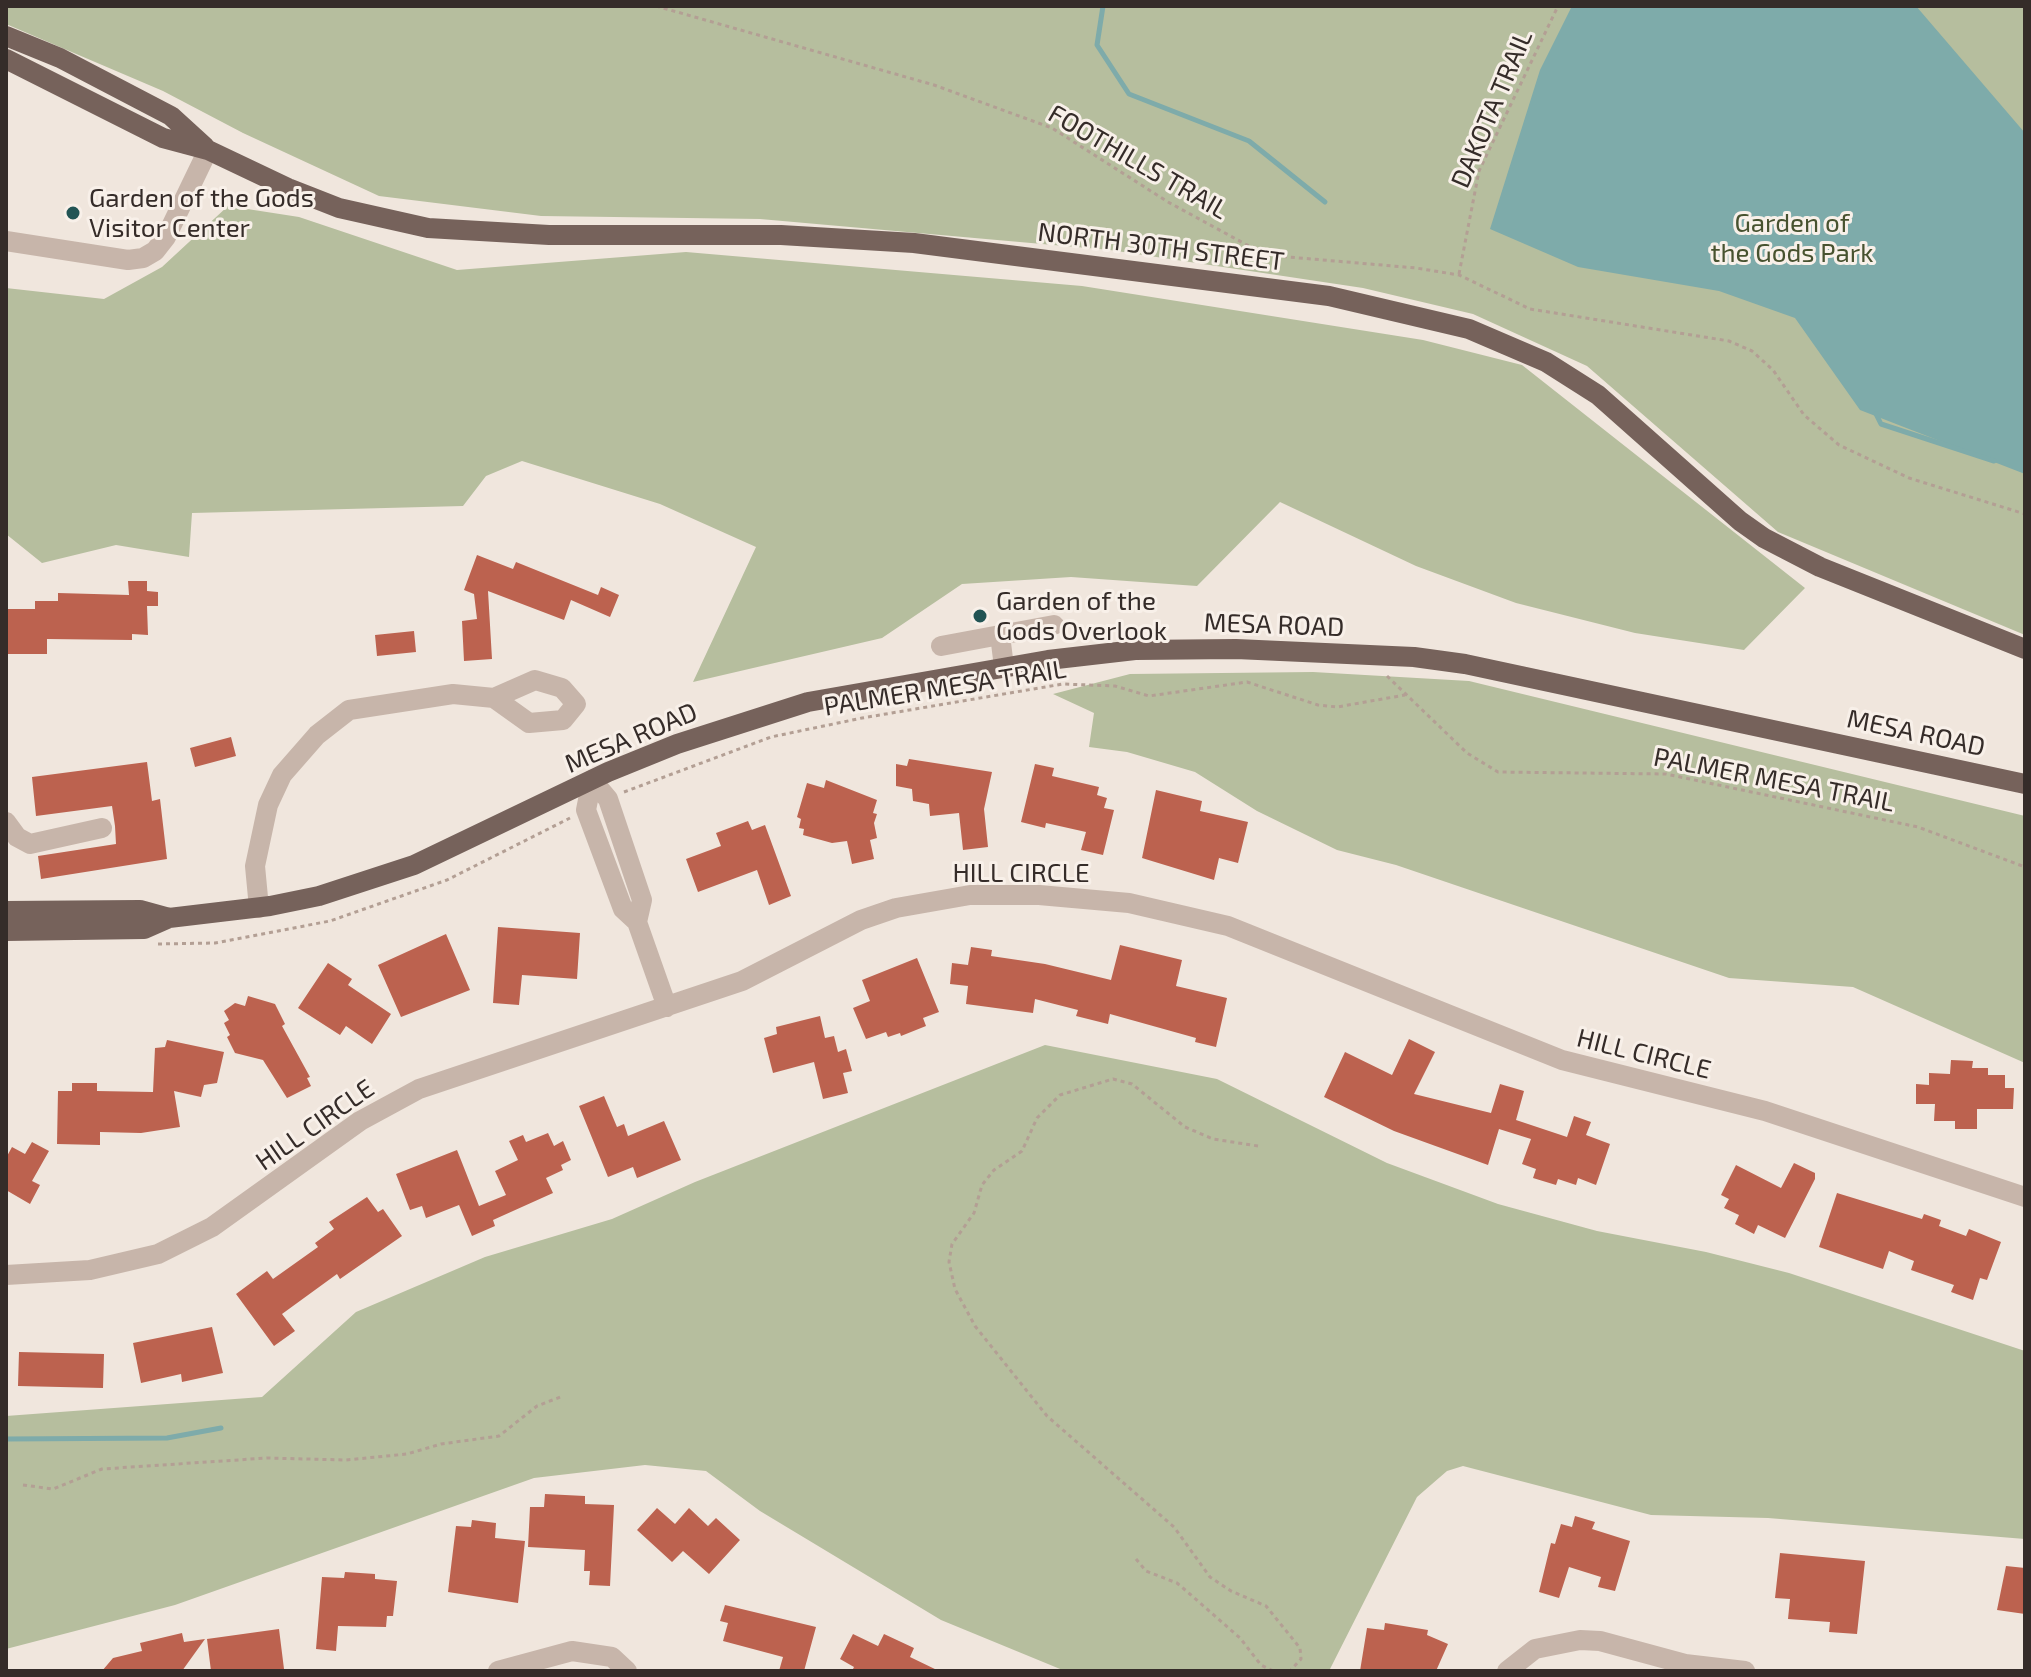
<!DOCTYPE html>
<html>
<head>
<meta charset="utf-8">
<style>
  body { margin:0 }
  #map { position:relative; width:2031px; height:1677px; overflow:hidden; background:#f0e6dd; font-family:"Exo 2",sans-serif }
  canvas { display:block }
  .frame { position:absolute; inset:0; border:8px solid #352c29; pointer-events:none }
</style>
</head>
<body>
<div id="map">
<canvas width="2031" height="1677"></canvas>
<div class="frame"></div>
</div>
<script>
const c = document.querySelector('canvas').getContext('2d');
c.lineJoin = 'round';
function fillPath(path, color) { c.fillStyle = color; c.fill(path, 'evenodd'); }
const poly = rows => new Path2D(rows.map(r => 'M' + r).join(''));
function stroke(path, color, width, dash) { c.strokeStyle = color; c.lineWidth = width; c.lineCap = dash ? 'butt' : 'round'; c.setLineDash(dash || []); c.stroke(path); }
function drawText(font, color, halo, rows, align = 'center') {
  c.font = font + ' "Exo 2",sans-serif'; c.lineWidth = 6; c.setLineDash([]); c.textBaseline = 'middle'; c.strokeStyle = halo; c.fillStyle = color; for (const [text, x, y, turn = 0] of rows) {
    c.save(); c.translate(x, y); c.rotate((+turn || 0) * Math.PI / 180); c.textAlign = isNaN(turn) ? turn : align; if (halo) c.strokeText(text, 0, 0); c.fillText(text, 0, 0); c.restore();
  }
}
const green = poly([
  [6,6,2025,6,2025,635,1778,532,1587,366,1473,314,1363,288,1110,250,760,219,541,216,379,196,243,133,163,91,6,24],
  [228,206,299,217,457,270,686,252,1082,286,1423,340,1522,365,1805,588,1744,650,1635,633,1516,603,1416,566,1280,502,1197,586,1071,577,962,584,882,638,693,682,756,547,660,504,522,461,486,476,463,506,192,513,189,557,116,545,42,563,6,534,6,288,104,299,162,267],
  [1313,672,1469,681,2025,816,2025,1063,1853,987,1729,978,1396,865,1337,850,1257,811,1195,772,1127,752,1089,747,1094,713,1053,694,1130,674],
  [1045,1045,1217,1079,1387,1163,1498,1204,1597,1231,1706,1252,1789,1273,2025,1351,2025,1539,1768,1518,1651,1515,1463,1466,1447,1471,1417,1497,1329,1671,1065,1671,941,1620,760,1511,706,1471,645,1465,534,1478,175,1605,6,1649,6,1416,262,1397,356,1312,485,1257,612,1219,695,1182]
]);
const water = poly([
  [1572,6,1916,6,2025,133,2025,474,1860,410,1795,318,1719,291,1578,267,1490,229,1540,70]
]);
const stream = poly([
  [1103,6,1097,45,1129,94,1249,141,1325,202],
  [1876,414,1881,424,1994,461],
  [6,1439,167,1438,221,1428]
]);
const building = poly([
  [477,555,513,569,516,562,598,595,601,587,619,595,610,617,571,600,564,620,488,591,492,659,464,661,462,621,477,619,474,594,464,590],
  [128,581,147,581,147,591,158,592,158,606,147,606,148,635,132,634,132,640,47,639,47,654,6,654,6,609,35,609,35,601,58,601,58,593,129,595],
  [414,631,416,652,377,656,375,635],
  [231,737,236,756,195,767,190,748],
  [909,759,992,772,984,809,988,847,963,850,959,813,930,816,929,804,913,801,912,789,896,786,896,764,907,766],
  [147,762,152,801,160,799,167,859,41,879,38,856,116,844,115,826,112,806,36,816,32,777],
  [1035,764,1054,768,1052,776,1099,787,1097,795,1107,798,1104,808,1114,810,1103,855,1081,850,1086,832,1046,823,1045,828,1021,822],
  [826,780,877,800,873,813,877,814,874,823,877,838,870,840,874,859,852,864,847,841,832,843,803,835,804,829,799,828,801,819,797,817,807,783,824,788],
  [1156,790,1202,801,1200,811,1248,822,1238,863,1219,858,1214,880,1142,858],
  [748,821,752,830,765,825,791,896,769,905,757,870,698,892,686,859,721,846,716,833],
  [498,927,580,933,577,979,522,975,519,1005,493,1003],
  [446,934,470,990,401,1017,378,965],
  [1120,945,1182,960,1176,986,1227,998,1216,1047,1195,1042,1196,1038,1110,1014,1108,1024,1076,1016,1078,1010,1035,999,1033,1013,966,1004,968,986,950,984,952,963,968,965,971,947,992,950,991,956,1045,964,1111,980],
  [917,958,939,1012,923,1018,926,1026,901,1036,900,1033,888,1037,886,1032,866,1039,853,1008,870,1001,862,980],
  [328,963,352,979,348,985,391,1014,372,1044,346,1026,340,1035,298,1008],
  [248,996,275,1004,285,1024,282,1026,310,1077,307,1078,311,1086,287,1098,263,1060,235,1053,227,1037,230,1035,224,1023,229,1020,224,1011,235,1003,245,1006],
  [820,1016,825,1038,834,1036,838,1052,846,1049,852,1071,843,1073,848,1093,823,1099,814,1062,773,1073,764,1038,777,1034,776,1027],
  [1409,1039,1435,1052,1414,1094,1491,1113,1500,1084,1524,1091,1516,1120,1567,1137,1574,1116,1591,1122,1586,1135,1610,1144,1596,1185,1578,1178,1576,1185,1558,1179,1556,1185,1533,1178,1536,1169,1522,1164,1531,1139,1499,1129,1488,1165,1394,1131,1324,1097,1345,1052,1392,1075],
  [167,1040,224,1052,217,1083,204,1085,201,1097,174,1091,180,1127,141,1133,100,1132,100,1145,57,1144,58,1091,72,1091,72,1083,97,1083,97,1091,153,1092,155,1048,165,1047],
  [1951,1060,1973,1061,1972,1068,1988,1068,1988,1075,2005,1075,2005,1088,2014,1088,2013,1109,1977,1109,1977,1129,1955,1129,1955,1121,1934,1121,1935,1104,1916,1104,1916,1084,1929,1085,1929,1073,1950,1074],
  [604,1096,617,1127,624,1124,628,1136,664,1121,681,1160,637,1178,633,1167,608,1177,579,1106],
  [548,1133,554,1146,563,1141,571,1160,561,1165,563,1170,546,1178,553,1193,493,1220,495,1226,472,1236,459,1205,426,1218,422,1206,410,1210,396,1174,457,1150,479,1206,506,1195,495,1171,518,1160,509,1141,523,1135,526,1142],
  [32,1142,49,1151,32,1181,40,1185,30,1204,6,1190,6,1158,12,1147,25,1154],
  [1794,1163,1815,1173,1815,1179,1785,1238,1758,1225,1754,1234,1735,1224,1739,1215,1724,1208,1729,1199,1721,1195,1736,1165,1781,1188],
  [1837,1193,1922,1219,1924,1214,1941,1220,1939,1226,1966,1236,1969,1229,2001,1242,1987,1280,1980,1278,1973,1300,1951,1292,1954,1285,1911,1270,1914,1261,1889,1251,1883,1269,1819,1247],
  [367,1197,378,1212,383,1209,402,1236,340,1279,337,1274,282,1314,295,1331,274,1346,236,1294,267,1271,273,1279,318,1247,315,1243,334,1229,329,1222],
  [212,1327,223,1373,182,1382,181,1374,141,1383,133,1343],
  [19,1352,104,1354,103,1388,18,1386],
  [545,1494,585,1496,585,1504,614,1505,610,1586,589,1585,590,1571,584,1571,585,1550,528,1547,530,1507,544,1507],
  [657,1508,675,1524,689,1508,708,1526,716,1518,740,1540,709,1574,683,1551,672,1562,637,1530],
  [1575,1516,1595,1522,1592,1529,1630,1541,1615,1591,1598,1587,1601,1577,1569,1567,1559,1598,1539,1592,1551,1543,1555,1544,1561,1524,1572,1527],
  [472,1520,496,1523,495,1538,525,1541,518,1603,448,1592,456,1526,471,1527],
  [1780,1553,1865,1561,1857,1634,1829,1632,1830,1622,1788,1619,1790,1599,1775,1598],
  [2006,1566,2025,1568,2025,1614,1997,1610],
  [345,1572,375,1574,375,1579,397,1581,393,1616,387,1616,386,1627,338,1626,336,1651,316,1649,322,1577,344,1578],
  [725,1605,816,1627,804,1671,779,1671,783,1657,723,1641,728,1623,720,1621],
  [1385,1623,1428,1630,1427,1635,1448,1644,1436,1671,1360,1671,1367,1628,1384,1630],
  [279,1629,284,1669,211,1671,207,1639],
  [182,1633,184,1642,205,1639,182,1671,102,1671,113,1658,142,1651,140,1643],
  [853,1634,878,1646,884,1634,914,1648,910,1657,939,1671,852,1671,854,1667,840,1659]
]);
const path = poly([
  [656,6,934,85,1052,128,1168,202,1247,245,1277,256,1416,268,1459,275,1530,309,1729,341,1752,351,1773,370,1804,415,1839,445,1909,478,2025,514],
  [1459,274,1479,171,1558,6],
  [1387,676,1467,753,1498,772,1666,774,1918,827,2025,867],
  [624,792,771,737,862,718,1063,684,1115,686,1149,696,1247,682,1318,705,1337,707,1405,695],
  [158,944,215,943,330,921,447,880,570,818],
  [1258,1146,1213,1139,1185,1127,1132,1084,1113,1079,1060,1095,1037,1118,1022,1151,994,1170,982,1185,974,1213,952,1244,949,1262,955,1289,975,1326,1047,1416,1174,1527,1210,1577,1231,1591,1266,1606,1300,1648,1301,1659,1290,1671],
  [23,1485,53,1489,102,1469,267,1458,346,1460,407,1454,441,1444,499,1436,537,1406,563,1396],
  [1136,1559,1146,1571,1177,1583,1191,1595,1240,1638,1261,1665,1273,1671]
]);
const minor = poly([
  [6,241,128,260,143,258,155,251,166,237,208,150],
  [941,646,1000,635],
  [1004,667,1000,635,1054,625],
  [592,780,608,799,642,900,637,922,667,1007],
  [592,780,586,810,623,909,637,922],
  [6,822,17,837,30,844,102,828],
  [259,908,255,866,268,805,282,775,317,735,349,710,453,694,494,698,535,680,562,688,576,704,563,720,529,723,494,698],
  [6,1275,90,1270,158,1254,212,1227,360,1121,419,1089,742,981,861,920,896,908,970,895,1039,895,1129,903,1228,926,1562,1060,1765,1111,2025,1197],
  [498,1671,572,1651,612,1657,627,1671],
  [1507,1671,1535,1649,1580,1640,1600,1641,1685,1664,1745,1671]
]);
const major = poly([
  [6,36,60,58,171,116,205,147],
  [6,59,163,138,208,150,288,188,339,208,428,228,549,235,781,235,914,243,1329,296,1469,329,1546,362,1598,395,1740,521,1764,538,1820,567,2025,649],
  [6,911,140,910,169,918],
  [6,931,144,929,169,918,270,906,319,896,414,865,608,772,677,744,808,702,1048,660,1135,650,1236,649,1414,657,1465,664,2025,784]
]);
const markers = [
  [73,213,8,"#225454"],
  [980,616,8,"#225454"]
];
const streetNames = [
  ["DAKOTA TRAIL",1492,109,-67],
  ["FOOTHILLS TRAIL",1138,162,30],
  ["NORTH 30TH STREET",1161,247,7],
  ["MESA ROAD",1274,625,2],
  ["PALMER MESA TRAIL",945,688,-9],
  ["MESA ROAD",1916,733,12],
  ["MESA ROAD",631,738,-23],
  ["PALMER MESA TRAIL",1774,780,11],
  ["HILL CIRCLE",1021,873],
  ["HILL CIRCLE",1644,1054,14],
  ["HILL CIRCLE",315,1125,-35]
];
const poiNames = [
  ["Garden of the Gods",89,198],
  ["Visitor Center",89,228],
  ["Garden of the",996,601],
  ["Gods Overlook",996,631]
];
const parkNames = [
  ["Garden of",1792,223],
  ["the Gods Park",1792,253]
];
fillPath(green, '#b6be9e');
fillPath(water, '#7eabaa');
stroke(stream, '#7eabaa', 5);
fillPath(building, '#bc624f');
stroke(path, '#b39f94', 3, [4, 4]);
stroke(minor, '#c7b5aa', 20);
stroke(major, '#76625b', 20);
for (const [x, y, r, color] of markers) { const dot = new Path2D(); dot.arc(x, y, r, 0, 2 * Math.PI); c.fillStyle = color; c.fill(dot); stroke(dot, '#f8f0e9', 3); }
drawText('26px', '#352c29', '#f8f0e9', streetNames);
drawText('26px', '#352c29', '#f8f0e9', poiNames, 'left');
drawText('26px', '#47522f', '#f8f0e9', parkNames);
</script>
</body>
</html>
